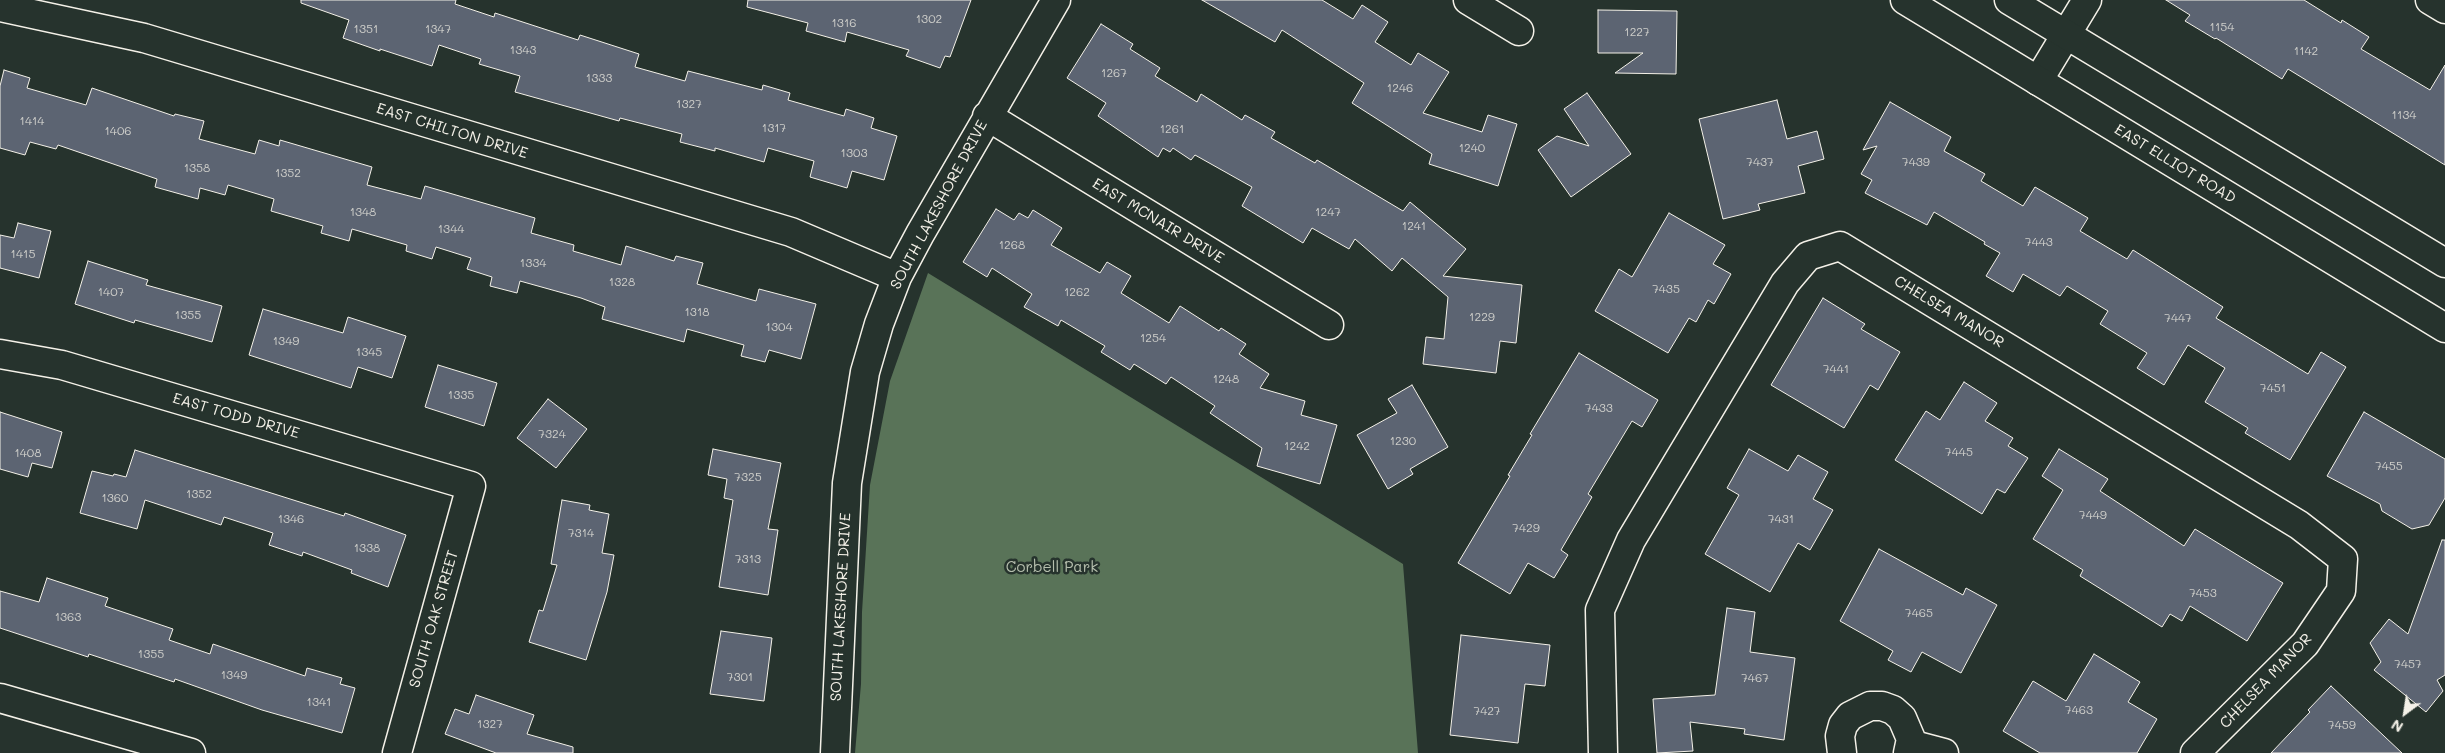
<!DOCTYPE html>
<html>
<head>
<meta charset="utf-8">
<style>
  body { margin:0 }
  #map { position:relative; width:2445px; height:753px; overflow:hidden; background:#26332d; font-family:Mali,sans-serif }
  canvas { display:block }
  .north { position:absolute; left:2380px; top:688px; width:50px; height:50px; -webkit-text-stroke:4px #26332d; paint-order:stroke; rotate:211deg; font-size:14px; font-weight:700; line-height:20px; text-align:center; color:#f4f1e8 }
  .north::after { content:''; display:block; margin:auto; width:18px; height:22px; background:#f4f1e8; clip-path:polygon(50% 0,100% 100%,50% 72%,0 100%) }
</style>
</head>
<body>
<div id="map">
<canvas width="2445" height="753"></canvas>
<div class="north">N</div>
</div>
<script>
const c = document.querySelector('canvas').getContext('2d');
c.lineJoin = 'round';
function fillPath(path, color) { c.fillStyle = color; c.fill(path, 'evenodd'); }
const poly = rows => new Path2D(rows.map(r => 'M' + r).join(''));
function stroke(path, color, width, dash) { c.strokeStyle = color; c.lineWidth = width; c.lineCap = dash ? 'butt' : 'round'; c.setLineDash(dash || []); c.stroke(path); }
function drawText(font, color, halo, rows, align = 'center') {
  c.font = font + ' Mali,sans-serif'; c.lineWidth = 5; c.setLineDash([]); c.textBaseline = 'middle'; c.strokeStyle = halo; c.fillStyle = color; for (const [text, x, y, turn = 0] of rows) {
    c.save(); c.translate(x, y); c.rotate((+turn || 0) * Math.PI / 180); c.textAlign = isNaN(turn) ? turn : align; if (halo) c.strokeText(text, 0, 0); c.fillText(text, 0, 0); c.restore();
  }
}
const green = poly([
  [928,273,1403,564,1418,753,855,753,861,684,862,612,870,485,890,381]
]);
const building = poly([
  [301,0,456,0,455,4,494,17,495,13,578,40,580,35,639,54,635,67,685,81,688,71,762,90,763,85,790,93,788,100,844,116,846,109,874,118,871,128,897,136,884,180,852,171,847,188,810,177,814,161,768,148,764,162,715,148,715,151,680,142,682,134,620,118,619,121,515,92,520,76,479,64,481,59,439,45,432,66,380,49,380,51,343,38,349,20,301,3,301,0],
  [748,0,971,0,950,57,945,56,940,68,906,56,909,50,847,32,845,42,806,31,808,23,747,7,748,0],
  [1202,0,1322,0,1353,19,1362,5,1388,22,1375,42,1411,65,1418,53,1449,72,1423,113,1482,132,1488,115,1517,124,1498,186,1429,164,1432,154,1352,103,1364,83,1282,30,1275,42,1202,0],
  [2166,0,2304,0,2341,23,2342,20,2369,37,2361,49,2430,90,2445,65,2445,165,2288,69,2282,79,2216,38,2215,39,2185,21,2190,15,2166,0],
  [1598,10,1677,11,1676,74,1615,73,1643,53,1598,53,1598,10],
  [1101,24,1133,44,1130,49,1160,68,1155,76,1197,102,1201,94,1242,120,1245,115,1275,132,1271,138,1315,163,1317,160,1403,211,1410,202,1466,249,1443,276,1522,285,1516,343,1500,341,1496,373,1423,364,1426,337,1444,339,1448,297,1402,258,1392,271,1355,239,1349,249,1312,228,1303,243,1242,206,1252,187,1195,155,1191,160,1173,148,1170,152,1163,148,1158,157,1098,116,1106,103,1067,78,1101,24],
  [4,70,30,78,27,88,86,105,92,88,174,116,175,114,204,121,199,139,255,154,259,140,279,146,280,140,372,167,367,185,421,199,425,186,535,218,531,233,574,245,573,251,621,265,626,246,674,261,676,256,703,263,697,284,756,301,759,289,816,304,801,359,769,350,765,362,741,356,744,345,687,329,684,342,602,319,605,307,581,298,520,281,517,293,490,286,492,277,467,269,471,258,436,247,432,259,406,251,407,245,352,229,349,241,321,233,323,226,271,211,274,199,228,185,225,195,200,188,198,199,155,187,157,179,58,145,56,149,30,142,25,155,0,148,0,86,4,70],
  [1587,93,1631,154,1571,197,1538,150,1557,136,1589,146,1564,109,1587,93],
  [1777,100,1787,139,1817,131,1824,159,1798,166,1805,193,1758,204,1760,210,1723,219,1699,119,1777,100],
  [1890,102,1951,137,1944,151,1985,174,1981,181,2023,206,2035,187,2088,218,2080,231,2127,259,2133,250,2223,307,2216,318,2308,374,2321,352,2346,367,2290,460,2245,433,2248,428,2205,402,2225,368,2188,345,2164,385,2137,368,2147,353,2100,324,2108,311,2067,286,2060,296,2023,274,2013,292,1986,276,2000,253,1984,244,1985,242,1934,212,1927,225,1865,193,1872,180,1861,174,1877,146,1863,150,1890,102],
  [996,209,1014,220,1019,213,1028,218,1033,210,1062,228,1051,245,1100,273,1107,262,1131,276,1121,293,1169,323,1180,306,1219,331,1221,328,1246,344,1239,354,1269,374,1260,388,1305,401,1301,415,1337,425,1320,484,1257,466,1262,448,1210,413,1215,406,1171,377,1166,384,1134,364,1130,370,1101,352,1105,346,1061,320,1058,326,1024,307,1032,294,992,268,987,277,963,262,996,209],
  [1669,213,1725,245,1713,264,1731,274,1714,304,1708,300,1696,322,1689,318,1668,353,1595,311,1619,269,1632,277,1669,213],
  [18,223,51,231,39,278,0,268,0,235,14,238,18,223],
  [88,261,148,280,146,285,222,306,212,342,135,320,134,323,75,304,88,261],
  [1823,298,1865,324,1861,329,1900,352,1878,390,1870,385,1844,428,1771,385,1823,298],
  [263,309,343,333,348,317,406,336,392,378,358,367,351,388,249,355,263,309],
  [1579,353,1658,400,1642,427,1632,421,1588,494,1592,497,1561,550,1568,555,1554,578,1528,563,1510,594,1458,563,1510,476,1508,475,1532,435,1530,434,1579,353],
  [438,365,497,383,484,426,425,407,438,365],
  [1964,382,1997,403,1985,421,2013,438,2008,446,2028,458,2005,493,1997,489,1982,514,1895,460,1926,411,1940,420,1964,382],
  [1412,385,1448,447,1410,469,1413,474,1388,489,1357,435,1397,413,1388,399,1412,385],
  [548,399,587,429,556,468,517,438,548,399],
  [0,412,62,432,52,468,32,463,28,477,0,469,0,412],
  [2364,412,2445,459,2445,498,2429,525,2412,529,2382,511,2380,504,2327,476,2364,412],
  [713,449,781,463,768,529,778,530,768,595,719,587,733,500,724,498,727,479,708,475,713,449],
  [1749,449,1788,471,1798,455,1828,472,1813,499,1833,510,1810,550,1798,543,1770,592,1705,554,1739,495,1727,488,1749,449],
  [2059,449,2108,479,2100,491,2184,546,2195,529,2283,583,2247,641,2190,606,2182,621,2170,614,2162,627,2080,576,2083,570,2033,539,2063,490,2042,476,2059,449],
  [135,450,344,516,345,513,406,535,388,587,351,573,352,570,303,552,302,556,269,545,273,533,224,517,221,525,145,500,137,529,80,513,92,471,113,476,114,474,126,477,135,450],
  [562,500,590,505,589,510,609,514,602,553,614,555,607,592,586,660,529,642,539,610,543,611,557,565,551,564,562,500],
  [2442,540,2445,540,2445,675,2437,680,2443,691,2426,712,2374,670,2381,662,2370,643,2389,619,2408,634,2442,540],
  [1879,549,1963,595,1966,588,1997,605,1961,673,1922,652,1911,672,1888,660,1893,651,1840,621,1879,549],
  [47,578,108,598,105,606,173,629,169,640,210,654,213,644,305,676,307,668,342,678,340,684,355,688,342,733,262,710,175,679,174,682,89,654,88,657,0,628,0,591,39,602,47,578],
  [1727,608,1755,612,1750,652,1795,658,1784,740,1744,734,1745,729,1690,722,1693,751,1657,753,1653,699,1715,695,1727,608],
  [721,631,772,638,764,701,710,694,721,631],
  [1461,635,1550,645,1545,686,1525,684,1518,743,1450,735,1461,635],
  [2094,654,2140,682,2128,702,2157,719,2137,753,2040,753,2003,731,2033,681,2066,701,2094,654],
  [2331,686,2402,753,2271,753,2310,712,2308,710,2331,686],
  [476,695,534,715,527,734,573,747,573,753,496,753,445,734,455,709,469,714,476,695]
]);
const minor = poly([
  [1468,0,1519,31],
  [2430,0,2445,9],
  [0,7,144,38,791,232,897,277],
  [2038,81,2087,0],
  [987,116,1329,325],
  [0,354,62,365,471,486,397,753],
  [0,698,191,753],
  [1910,744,1944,753],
  [835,753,847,483,865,372,879,324,897,277,920,234,1056,0],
  [1603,753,1600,610,1631,540,1785,283,1808,256,1840,246,2299,525,2343,559,2341,591,2305,644,2195,753],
  [1842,753,1840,736,1843,725,1850,716,1870,706,1882,706,1893,710,1902,718,1911,739,1908,753]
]);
const major = poly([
  [1905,0,2445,328],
  [2009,0,2445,263]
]);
const numberNames = [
  ["1302",929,19],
  ["1316",844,23],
  ["1154",2222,27],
  ["1351",366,29],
  ["1347",438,29],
  ["1227",1637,32],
  ["1343",523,50],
  ["1142",2306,51],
  ["1267",1114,73],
  ["1333",599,78],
  ["1246",1400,88],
  ["1327",689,104],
  ["1134",2404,115],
  ["1414",32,121],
  ["1317",774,128],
  ["1261",1172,129],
  ["1406",118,131],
  ["1240",1472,148],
  ["1303",854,153],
  ["7437",1760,162],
  ["7439",1916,162],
  ["1358",197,168],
  ["1352",288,173],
  ["1348",363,212],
  ["1247",1328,212],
  ["1241",1414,226],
  ["1344",451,229],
  ["7443",2039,242],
  ["1268",1012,245],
  ["1415",23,254],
  ["1334",533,263],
  ["1328",622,282],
  ["7435",1666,289],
  ["1407",111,292],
  ["1262",1077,292],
  ["1318",697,312],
  ["1355",188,315],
  ["1229",1482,317],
  ["7447",2178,318],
  ["1304",779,327],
  ["1254",1153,338],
  ["1349",286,341],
  ["1345",369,352],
  ["7441",1836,369],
  ["1248",1226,379],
  ["7451",2273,388],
  ["1335",461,395],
  ["7433",1599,408],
  ["7324",552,434],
  ["1230",1403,441],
  ["1242",1297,446],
  ["7445",1959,452],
  ["1408",28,453],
  ["7455",2389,466],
  ["7325",748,477],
  ["1352",199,494],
  ["1360",115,498],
  ["7449",2093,515],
  ["1346",291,519],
  ["7431",1781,519],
  ["7429",1526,528],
  ["7314",581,533],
  ["1338",367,548],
  ["7313",748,559],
  ["7453",2203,593],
  ["7465",1919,613],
  ["1363",68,617],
  ["1355",151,654],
  ["7457",2408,664],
  ["1349",234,675],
  ["7301",740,677],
  ["7467",1755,678],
  ["1341",319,702],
  ["7463",2079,710],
  ["7427",1487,711],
  ["1327",490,724],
  ["7459",2342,725]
];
const streetNames = [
  ["EAST CHILTON DRIVE",452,131,17],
  ["EAST ELLIOT ROAD",2175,164,31],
  ["SOUTH LAKESHORE DRIVE",939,205,-62],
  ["EAST MCNAIR DRIVE",1158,221,31],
  ["CHELSEA MANOR",1949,312,31],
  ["EAST TODD DRIVE",236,416,16],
  ["SOUTH LAKESHORE DRIVE",841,607,-87],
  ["SOUTH OAK STREET",434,619,-74],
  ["CHELSEA MANOR",2266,681,-46]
];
const parkNames = [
  ["Corbell Park",1052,567]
];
fillPath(green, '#597358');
fillPath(building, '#5c6472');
stroke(building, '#f4f1e8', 1);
stroke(minor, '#f4f1e8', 31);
stroke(major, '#f4f1e8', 31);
stroke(minor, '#26332d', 28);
stroke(major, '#26332d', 28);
drawText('12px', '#cececa', null, numberNames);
drawText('15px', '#f4f1e8', '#26332d', streetNames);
drawText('15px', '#b6bfae', '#26332d', parkNames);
</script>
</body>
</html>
